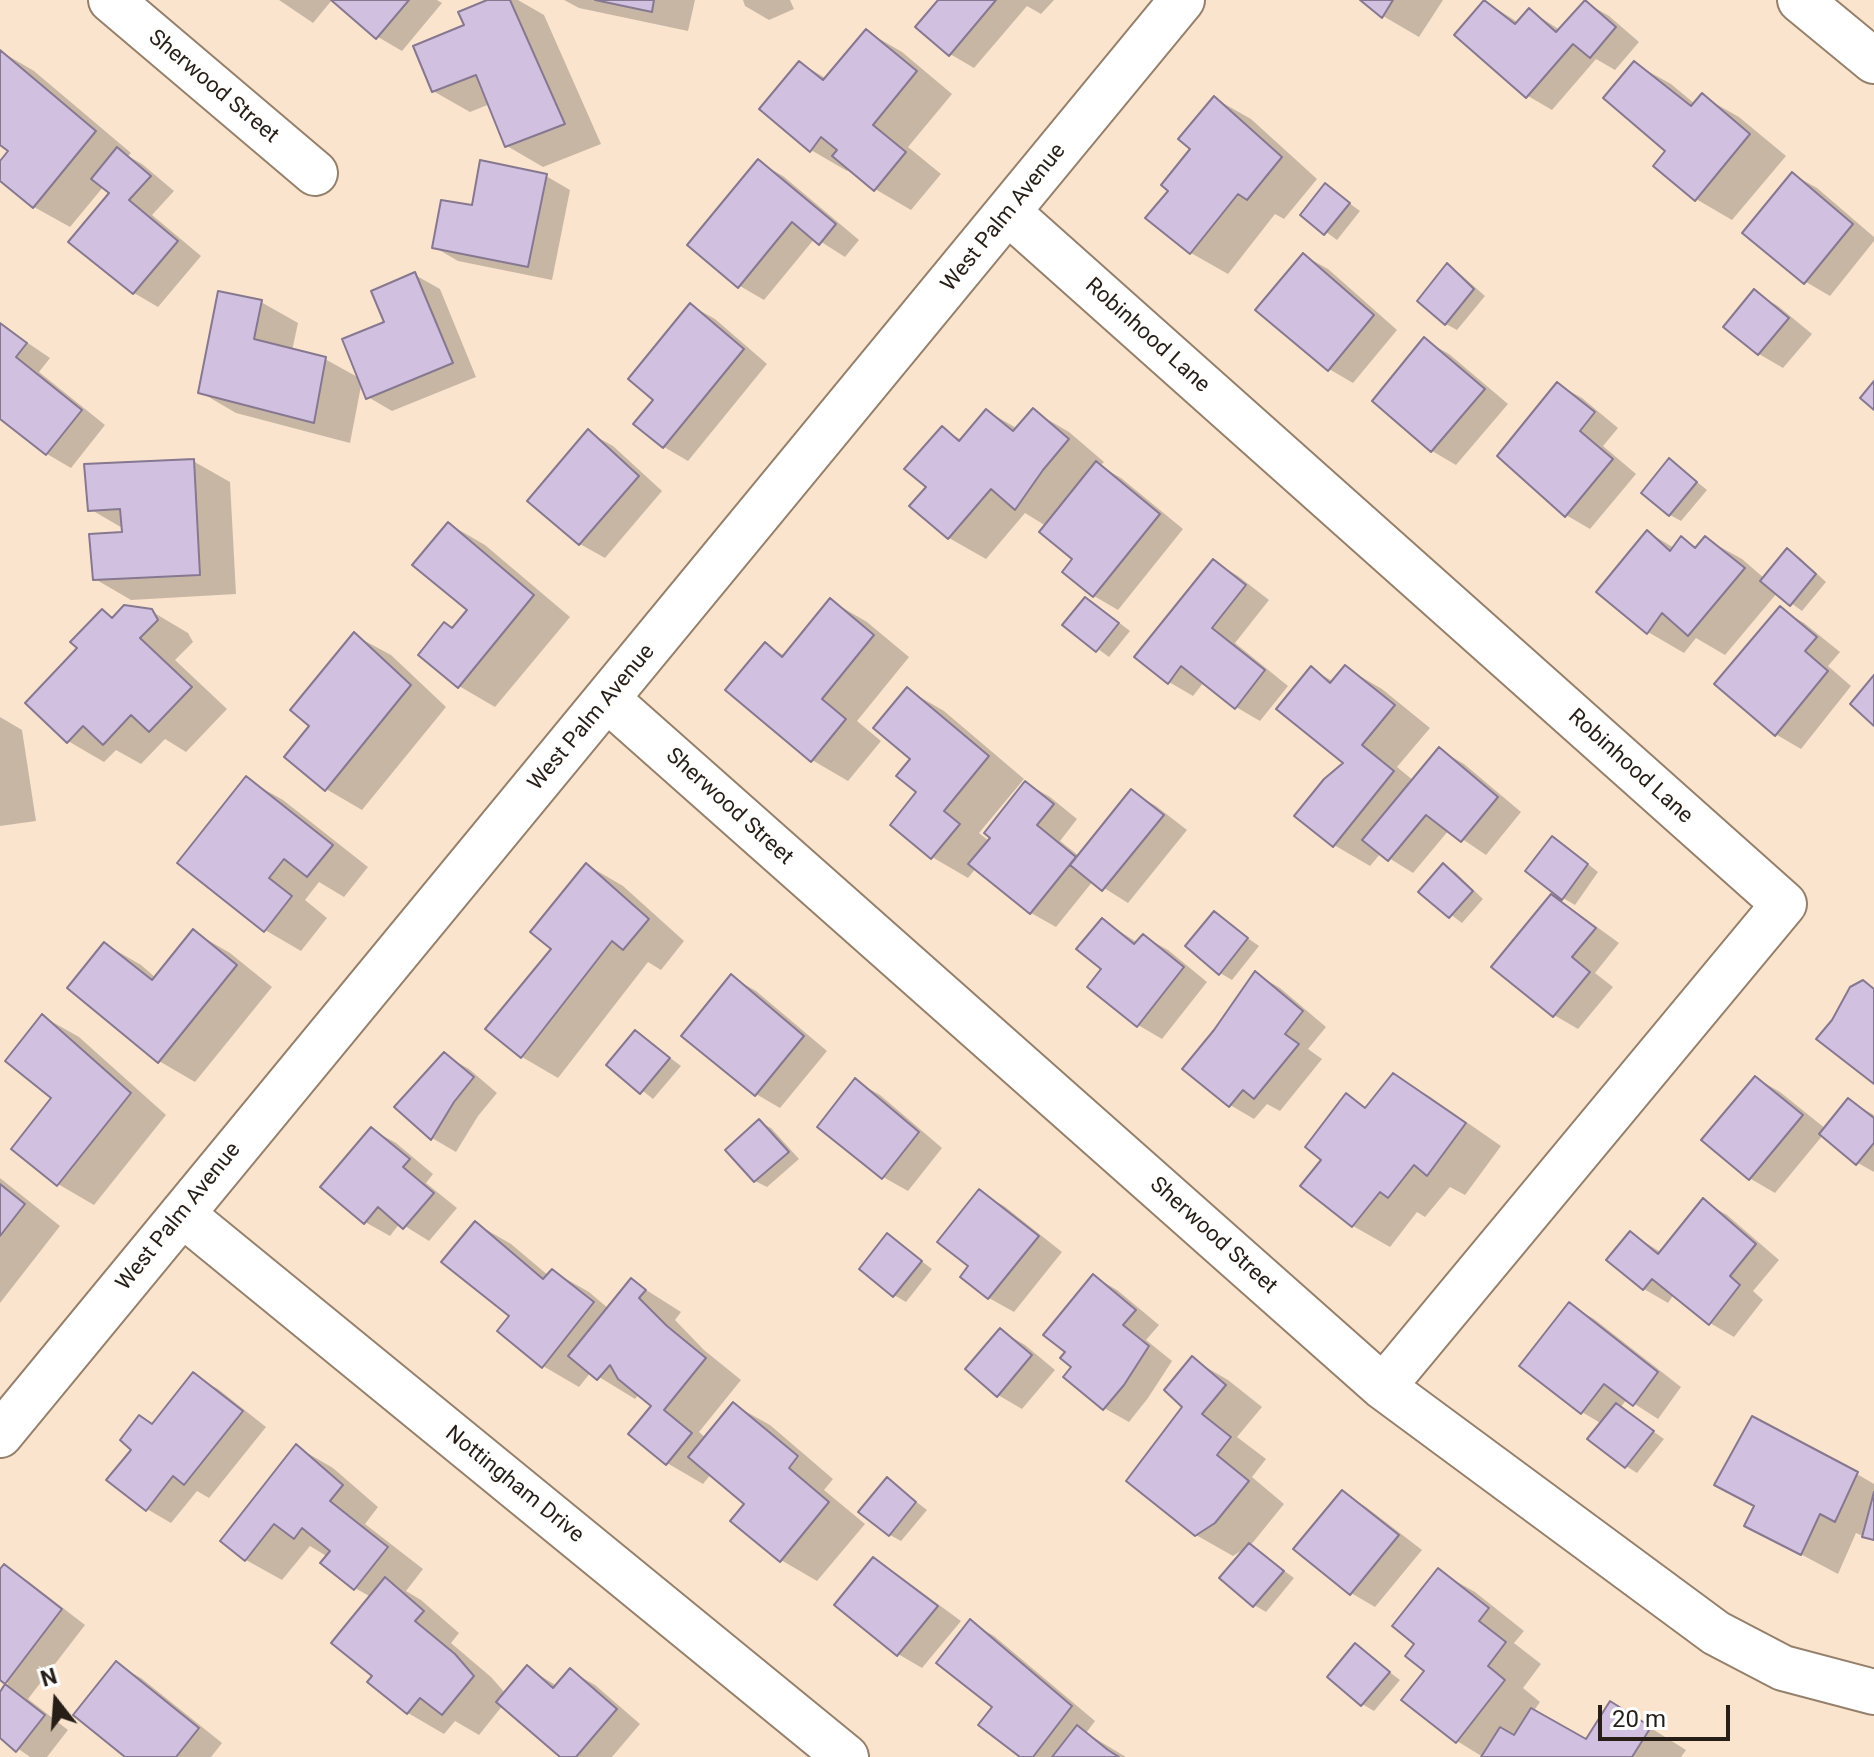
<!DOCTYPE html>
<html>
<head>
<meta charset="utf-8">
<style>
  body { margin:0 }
  #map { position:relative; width:1874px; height:1757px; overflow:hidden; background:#fbe4ce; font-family:Roboto,sans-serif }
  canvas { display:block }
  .north { position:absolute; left:16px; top:1661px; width:80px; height:80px; -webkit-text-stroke:6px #fff; paint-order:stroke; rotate:343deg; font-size:22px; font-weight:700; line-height:32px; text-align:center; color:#271f17 }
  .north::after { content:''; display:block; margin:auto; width:28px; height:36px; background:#271f17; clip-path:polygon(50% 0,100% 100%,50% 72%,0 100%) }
  .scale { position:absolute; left:1598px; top:1705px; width:132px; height:36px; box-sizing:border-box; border:4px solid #271f17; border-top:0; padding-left:10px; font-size:24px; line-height:28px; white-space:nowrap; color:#271f17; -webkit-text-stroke:6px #fff; paint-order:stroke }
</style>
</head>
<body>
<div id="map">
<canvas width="1874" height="1757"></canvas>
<div class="north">N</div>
<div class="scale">20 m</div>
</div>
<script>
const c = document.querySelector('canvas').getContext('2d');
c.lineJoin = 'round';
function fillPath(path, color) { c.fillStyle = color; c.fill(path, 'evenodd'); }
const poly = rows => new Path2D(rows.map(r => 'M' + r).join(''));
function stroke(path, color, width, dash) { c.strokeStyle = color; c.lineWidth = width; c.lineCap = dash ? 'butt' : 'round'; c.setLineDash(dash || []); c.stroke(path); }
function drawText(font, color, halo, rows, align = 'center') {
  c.font = font + ' Roboto,sans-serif'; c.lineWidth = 6; c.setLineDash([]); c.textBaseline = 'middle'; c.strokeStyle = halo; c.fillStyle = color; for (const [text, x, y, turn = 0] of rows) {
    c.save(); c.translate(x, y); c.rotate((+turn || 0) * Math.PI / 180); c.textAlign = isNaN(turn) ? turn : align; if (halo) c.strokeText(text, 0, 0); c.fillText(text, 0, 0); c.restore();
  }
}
const shadow = poly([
  [279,0,332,0,313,23],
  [334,0,437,0,442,3,402,51,378,37],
  [492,0,518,0,544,15,601,144,543,167,507,146,490,104,470,112,433,91,466,26],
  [564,0,695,0,688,31,579,8],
  [743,0,790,0,794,9,769,20,745,6],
  [941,0,1054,0,1041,14,1027,6,974,68,950,54],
  [1363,0,1443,0,1419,37,1383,16],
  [1486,2,1519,23,1529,10,1560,30,1585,2,1609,16,1639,42,1615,70,1596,59,1552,110,1528,96],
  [866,31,902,52,952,94,908,147,941,174,911,210,875,189,850,168,847,171,811,150,800,63,827,79],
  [0,51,34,71,131,153,128,156,142,164,174,191,152,215,201,256,158,307,134,293,112,193,104,186,70,227,34,207,0,179,0,164,10,151,0,143],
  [1635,64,1671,84,1695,104,1702,96,1739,117,1786,156,1732,220,1696,199,1668,151],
  [1214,98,1251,119,1317,179,1284,219,1275,214,1228,274,1191,253,1148,218,1170,190,1193,149],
  [758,162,783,176,859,240,845,257,815,238,764,300,740,286,690,245],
  [1792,174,1817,188,1874,237,1874,241,1830,296,1806,282,1744,233],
  [546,176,570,190,552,280,458,261,434,247,473,208],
  [1326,186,1360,211,1337,240,1302,214],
  [1303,255,1328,269,1397,330,1353,383,1329,369],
  [1447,266,1459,273,1485,296,1457,330,1446,324],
  [415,275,440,289,476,377,392,411,368,397,362,381,350,443,236,413,200,392,261,302,298,323,292,351,325,359,361,379,386,323],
  [1754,292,1778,306,1812,334,1783,368,1759,354,1726,327],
  [690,305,715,319,767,364,688,461,664,447,636,424,655,400],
  [0,324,50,358,39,372,105,425,71,468,47,454,0,416],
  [1424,340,1449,354,1508,404,1456,465,1432,451,1375,401],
  [1557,384,1582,398,1618,428,1603,446,1636,474,1590,529,1566,515],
  [987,411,1018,429,1033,411,1069,432,1104,462,1100,466,1121,478,1183,529,1118,610,1094,596,1065,572,1075,559,1046,526,1025,513,986,559,949,538,912,506,929,487,942,429,962,440],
  [588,432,613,446,662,491,605,558,580,544,530,501],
  [1670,460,1707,490,1681,521,1670,515],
  [193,461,230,482,236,594,131,600,95,579,124,534,124,529,90,509],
  [449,524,485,545,570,617,495,707,459,686,453,630,470,610],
  [1648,532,1674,548,1681,538,1698,548,1706,539,1742,559,1764,578,1787,550,1799,557,1826,582,1802,611,1777,593,1725,655,1696,638,1684,653,1648,632],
  [1214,562,1238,576,1269,600,1235,643,1288,686,1260,721,1236,707,1204,682,1193,696,1169,682],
  [831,601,867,622,909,657,857,721,881,741,848,781,812,760,765,644,785,656],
  [1097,606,1130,631,1109,657,1065,625],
  [1780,609,1804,623,1840,652,1828,666,1851,686,1801,749,1777,735,1717,684],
  [151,611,188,633,193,642,175,660,227,709,186,752,165,739,141,764,116,750,104,762,68,741,80,648,102,612,114,619],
  [354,635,391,655,446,707,362,810,326,789,312,725],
  [1346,668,1382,689,1430,728,1397,767,1414,781,1440,750,1464,764,1521,812,1486,855,1449,830,1413,873,1381,853,1370,866,1334,845,1346,763,1312,669,1334,682],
  [908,690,944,711,1024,779,979,833,989,841,1026,783,1050,797,1077,819,1060,841,1079,856,1132,792,1156,806,1187,830,1128,903,1093,881,1056,927,1031,913,976,868,968,878,932,857,913,759],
  [0,717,22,730,36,821,0,826],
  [246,779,283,800,368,867,344,897,319,882,305,900,327,918,301,951,265,930],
  [1564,845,1598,872,1575,905,1563,898],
  [587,865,623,886,684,941,661,970,648,962,558,1078,522,1057,488,1028,553,949],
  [1444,866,1455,872,1483,899,1462,923,1421,892],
  [1551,897,1575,911,1619,943,1595,973,1613,987,1578,1029,1554,1015],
  [1214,914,1259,946,1232,980,1220,973],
  [1102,920,1138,943,1143,936,1168,950,1207,982,1162,1039,1138,1025,1104,968],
  [194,932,230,953,272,987,195,1082,159,1061,105,944,141,965,156,978],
  [1256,974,1280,988,1326,1027,1308,1049,1322,1059,1280,1111,1267,1104,1254,1119,1230,1105],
  [732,977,756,991,827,1051,780,1108,756,1094],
  [42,1016,79,1037,166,1115,94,1205,58,1184,54,1098],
  [636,1032,681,1066,653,1099,609,1064],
  [444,1055,469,1069,497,1093,478,1116,456,1152,432,1138,397,1107],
  [1393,1076,1429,1096,1501,1146,1465,1195,1450,1187,1425,1217,1417,1212,1390,1247,1353,1226,1303,1186,1324,1160,1346,1096,1367,1108],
  [1756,1078,1780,1092,1826,1129,1849,1101,1874,1115,1874,1172,1858,1163,1823,1135,1775,1193,1751,1179,1704,1140],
  [856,1081,880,1095,942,1148,908,1191,883,1177,819,1127],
  [759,1122,771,1128,799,1159,767,1187,755,1181],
  [371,1129,396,1143,433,1174,426,1183,457,1208,429,1241,400,1223,390,1236,365,1222],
  [0,1178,60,1226,0,1303],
  [979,1192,1004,1206,1062,1252,1014,1312,989,1298,962,1276,971,1266],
  [1703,1201,1727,1215,1779,1260,1753,1291,1763,1300,1734,1337,1710,1323,1674,1294,1668,1303,1644,1289,1608,1259,1630,1233,1662,1253],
  [475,1223,511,1244,549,1276,552,1271,589,1292,609,1309,632,1281,681,1312,675,1320,704,1350,741,1380,699,1432,706,1438,734,1405,770,1425,833,1479,824,1490,865,1524,817,1581,781,1560,747,1504,711,1474,703,1484,667,1463,653,1405,639,1394,635,1399,591,1372,579,1387,543,1366,512,1316],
  [888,1236,932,1269,906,1302,894,1295],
  [1093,1276,1117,1290,1159,1325,1146,1340,1172,1361,1148,1398,1129,1422,1104,1408,1066,1377,1074,1367],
  [1570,1305,1594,1319,1681,1387,1658,1419,1627,1399,1620,1408,1664,1439,1637,1473,1626,1466,1602,1424,1582,1412],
  [1001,1331,1025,1345,1055,1370,1022,1409,998,1395],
  [1192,1359,1228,1380,1262,1407,1237,1437,1266,1459,1252,1477,1284,1504,1250,1546,1294,1578,1266,1612,1254,1605,1247,1547,1233,1556,1196,1535,1185,1407],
  [193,1375,218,1389,266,1427,209,1498,197,1491,171,1523,147,1509,154,1425],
  [297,1447,333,1468,378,1507,365,1524,423,1569,406,1591,421,1600,459,1633,451,1643,491,1677,506,1694,528,1668,557,1686,570,1671,595,1685,640,1724,612,1757,564,1757,503,1705,479,1735,455,1721,444,1734,408,1713,374,1676,371,1597,355,1588,328,1557,310,1546,282,1580,246,1560],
  [1857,1474,1874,1484,1874,1541,1856,1533,1838,1574,1746,1525,1756,1507,1716,1485],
  [888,1480,927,1510,901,1541,890,1535],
  [1342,1493,1366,1507,1422,1550,1375,1607,1351,1593],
  [873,1560,897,1574,961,1621,922,1668,898,1654],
  [4,1567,28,1581,85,1625,28,1699,68,1730,47,1757,30,1757,0,1736,0,1695,8,1683,0,1677,0,1572],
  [1438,1571,1475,1592,1524,1631,1514,1643,1541,1664,1523,1688,1540,1702,1533,1712,1587,1742,1646,1725,1686,1750,1681,1757,1483,1757,1457,1741,1417,1643],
  [970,1622,994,1636,1095,1721,1086,1733,1126,1757,1024,1757],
  [1355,1646,1400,1680,1374,1711,1362,1704],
  [116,1664,141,1678,222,1743,211,1757,129,1757]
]);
const building = poly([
  [331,0,409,0,376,39,331,0],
  [487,0,510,0,565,124,505,147,476,75,432,92,413,46,464,25,458,12,487,0],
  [595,0,654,0,652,12,595,0],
  [938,0,996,0,949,56,915,27,938,0],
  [1360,0,1393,0,1382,18,1360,0],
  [1484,0,1515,24,1529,8,1556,32,1585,0,1616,27,1590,58,1573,44,1526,98,1454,35,1484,0],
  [866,29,917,71,873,125,906,152,874,191,832,156,837,150,821,137,810,152,759,109,799,61,823,80,866,29],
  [0,50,96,131,33,208,0,181,0,161,8,151,0,145,0,50],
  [1634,61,1691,106,1702,93,1750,134,1695,201,1653,166,1665,151,1603,98,1634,61],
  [1214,96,1282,157,1247,200,1238,194,1190,254,1145,218,1168,191,1161,185,1190,149,1178,139,1214,96],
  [117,147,151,176,129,200,178,241,133,294,68,242,109,193,91,179,117,147],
  [758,159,836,224,819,245,792,222,738,288,687,245,758,159],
  [480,160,547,174,528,267,432,248,441,200,472,205,480,160],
  [1792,172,1853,224,1804,284,1742,233,1792,172],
  [1325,183,1350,203,1324,235,1300,215,1325,183],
  [1303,253,1374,315,1328,371,1255,310,1303,253],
  [1447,263,1474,289,1445,325,1417,301,1447,263],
  [415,272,453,363,366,399,342,339,384,322,371,291,415,272],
  [1754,289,1789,318,1758,355,1723,327,1754,289],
  [218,291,262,300,254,339,326,357,314,423,198,393,218,291],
  [690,303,744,349,663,448,633,424,653,400,628,379,690,303],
  [0,323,27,343,16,357,82,410,46,455,0,419,0,323],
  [1424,337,1485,389,1431,452,1372,401,1424,337],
  [1874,381,1874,410,1860,398,1874,381],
  [1557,382,1595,412,1580,431,1613,459,1565,517,1497,456,1557,382],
  [1033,408,1069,439,1043,470,1015,510,991,489,948,539,909,506,926,487,904,469,942,426,959,441,986,409,1013,431,1033,408],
  [588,429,639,476,579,545,527,501,588,429],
  [1669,458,1697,482,1669,516,1641,493,1669,458],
  [194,459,200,575,93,580,89,534,122,532,120,509,88,511,84,464,194,459],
  [1096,461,1160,514,1093,597,1062,572,1072,559,1039,532,1096,461],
  [448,522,534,595,458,688,418,655,444,622,452,628,467,610,412,565,448,522],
  [1647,530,1670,551,1681,536,1695,548,1705,536,1745,568,1688,636,1662,613,1647,634,1596,592,1647,530],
  [1787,548,1816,574,1790,606,1760,581,1787,548],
  [1213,559,1246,585,1212,628,1265,670,1235,709,1181,666,1168,684,1134,657,1213,559],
  [1085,597,1119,623,1096,652,1062,625,1085,597],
  [830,598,874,635,822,699,846,719,811,762,725,690,765,642,782,657,830,598],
  [124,605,152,609,158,620,140,638,192,687,149,732,131,715,103,745,83,726,67,743,25,703,77,648,70,642,102,609,112,618,124,605],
  [1780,606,1817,637,1805,651,1828,671,1775,736,1714,684,1780,606],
  [354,632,411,685,325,791,284,757,309,726,290,710,354,632],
  [1345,665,1395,705,1362,745,1394,771,1333,847,1294,816,1324,779,1343,763,1276,709,1311,666,1330,683,1345,665],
  [1874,675,1874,726,1850,704,1874,675],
  [907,687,989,756,944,811,960,824,931,859,890,825,916,792,896,776,910,759,873,728,907,687],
  [1439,747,1498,797,1461,842,1426,815,1388,861,1362,840,1439,747],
  [246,776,333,845,307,877,284,859,269,878,292,896,264,932,177,863,246,776],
  [1025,781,1054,804,1037,825,1076,857,1030,914,968,864,990,838,984,833,1025,781],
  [1131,789,1164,815,1102,891,1070,865,1131,789],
  [1552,836,1588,864,1562,900,1525,871,1552,836],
  [586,863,649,919,623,950,612,941,521,1058,485,1029,551,949,530,932,586,863],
  [1443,863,1473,891,1449,918,1418,892,1443,863],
  [1551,894,1596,928,1572,957,1590,972,1553,1017,1491,967,1551,894],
  [1214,911,1248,938,1219,975,1185,946,1214,911],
  [1102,918,1134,944,1143,934,1184,967,1137,1027,1087,987,1101,969,1076,949,1102,918],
  [193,929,237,965,158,1063,67,988,104,942,152,980,193,929],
  [1255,971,1303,1011,1285,1034,1299,1044,1254,1099,1243,1090,1229,1107,1182,1069,1214,1030,1255,971],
  [731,974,804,1036,755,1096,681,1036,731,974],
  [1863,980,1874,989,1874,1084,1816,1039,1832,1020,1850,987,1863,980],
  [42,1014,131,1093,57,1186,11,1149,51,1098,5,1061,42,1014],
  [635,1030,670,1058,640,1094,606,1065,635,1030],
  [444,1052,474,1077,454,1102,431,1140,394,1107,444,1052],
  [1393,1073,1466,1123,1427,1176,1414,1165,1388,1198,1380,1192,1352,1227,1300,1186,1321,1160,1305,1147,1346,1093,1365,1108,1393,1073],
  [1755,1076,1803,1115,1749,1180,1701,1140,1755,1076],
  [855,1078,919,1132,882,1179,817,1127,855,1078],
  [1848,1098,1874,1118,1874,1143,1856,1165,1819,1134,1848,1098],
  [759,1119,789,1152,754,1182,725,1150,759,1119],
  [371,1127,410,1159,403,1167,434,1193,403,1229,378,1207,364,1224,320,1187,371,1127],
  [0,1184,25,1204,0,1236,0,1184],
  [979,1189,1039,1236,988,1299,960,1277,968,1266,937,1242,979,1189],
  [1703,1198,1756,1244,1730,1276,1740,1285,1709,1325,1652,1279,1643,1290,1606,1260,1630,1231,1658,1254,1703,1198],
  [475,1221,543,1279,552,1269,594,1302,542,1368,497,1331,509,1316,441,1262,475,1221],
  [887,1233,922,1261,893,1297,859,1269,887,1233],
  [1093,1274,1136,1310,1123,1325,1149,1346,1124,1385,1103,1410,1063,1377,1071,1367,1060,1358,1065,1352,1043,1335,1093,1274],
  [631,1278,646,1290,639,1298,667,1326,706,1358,664,1410,692,1433,666,1465,628,1434,651,1406,618,1379,610,1365,597,1380,568,1356,631,1278],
  [1569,1302,1658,1372,1633,1406,1604,1384,1581,1414,1519,1366,1569,1302],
  [1000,1328,1032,1355,997,1397,965,1369,1000,1328],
  [1192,1356,1226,1385,1202,1414,1231,1437,1217,1455,1249,1481,1215,1523,1195,1536,1126,1481,1182,1407,1164,1390,1192,1356],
  [193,1372,243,1411,184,1485,173,1476,146,1511,106,1480,131,1450,120,1440,139,1415,152,1424,193,1372],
  [733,1402,798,1456,789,1468,829,1502,780,1562,730,1521,744,1504,688,1457,733,1402],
  [1616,1403,1654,1431,1625,1468,1587,1439,1616,1403],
  [1752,1416,1858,1472,1835,1522,1820,1514,1801,1555,1744,1526,1754,1506,1714,1485,1752,1416],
  [296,1444,343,1485,330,1501,388,1547,354,1590,320,1563,330,1551,302,1528,294,1539,274,1524,245,1561,220,1541,296,1444],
  [887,1477,916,1502,889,1536,858,1512,887,1477],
  [1342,1490,1399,1535,1350,1595,1293,1549,1342,1490],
  [1874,1492,1874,1540,1862,1537,1874,1492],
  [1249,1543,1284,1571,1253,1607,1219,1578,1249,1543],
  [873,1557,938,1606,897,1656,834,1605,873,1557],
  [4,1564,62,1609,5,1684,0,1680,0,1569,4,1564],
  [1438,1568,1489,1608,1479,1621,1506,1642,1488,1666,1505,1680,1456,1743,1401,1700,1424,1671,1405,1656,1414,1644,1392,1626,1438,1568],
  [385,1577,424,1611,415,1621,455,1654,474,1676,442,1715,420,1698,407,1714,367,1682,372,1676,331,1643,385,1577],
  [970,1619,1072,1706,1033,1757,1020,1757,978,1725,992,1707,936,1663,970,1619],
  [1355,1643,1390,1672,1361,1706,1327,1677,1355,1643],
  [116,1661,199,1728,176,1757,125,1757,73,1715,116,1661],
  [527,1665,553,1688,570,1668,617,1709,576,1757,560,1757,496,1702,527,1665],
  [5,1684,45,1715,16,1752,0,1738,0,1692,5,1684],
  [1610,1701,1651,1727,1632,1757,1481,1757,1500,1727,1514,1735,1531,1708,1586,1739,1610,1701],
  [1077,1725,1108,1750,1119,1757,1052,1757,1077,1725]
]);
const minor = poly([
  [111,0,315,173],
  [1800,0,1874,61],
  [1009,213,1784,904,1383,1387],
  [607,699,1383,1387,1716,1633,1783,1668,1874,1692],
  [182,1214,846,1757],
  [0,1435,1182,0]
]);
const streetNames = [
  ["Sherwood Street",213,87,40],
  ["West Palm Avenue",1004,218,-51],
  ["Robinhood Lane",1147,336,42],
  ["West Palm Avenue",592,718,-50],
  ["Robinhood Lane",1630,767,42],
  ["Sherwood Street",729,807,42],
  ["West Palm Avenue",179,1217,-51],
  ["Sherwood Street",1213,1236,42],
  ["Nottingham Drive",514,1485,39]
];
fillPath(shadow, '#0003');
fillPath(building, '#d1c0df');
stroke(building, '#867890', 2);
stroke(minor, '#95806c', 48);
stroke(minor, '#fff', 44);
drawText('22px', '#271f17', '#fff', streetNames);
</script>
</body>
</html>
